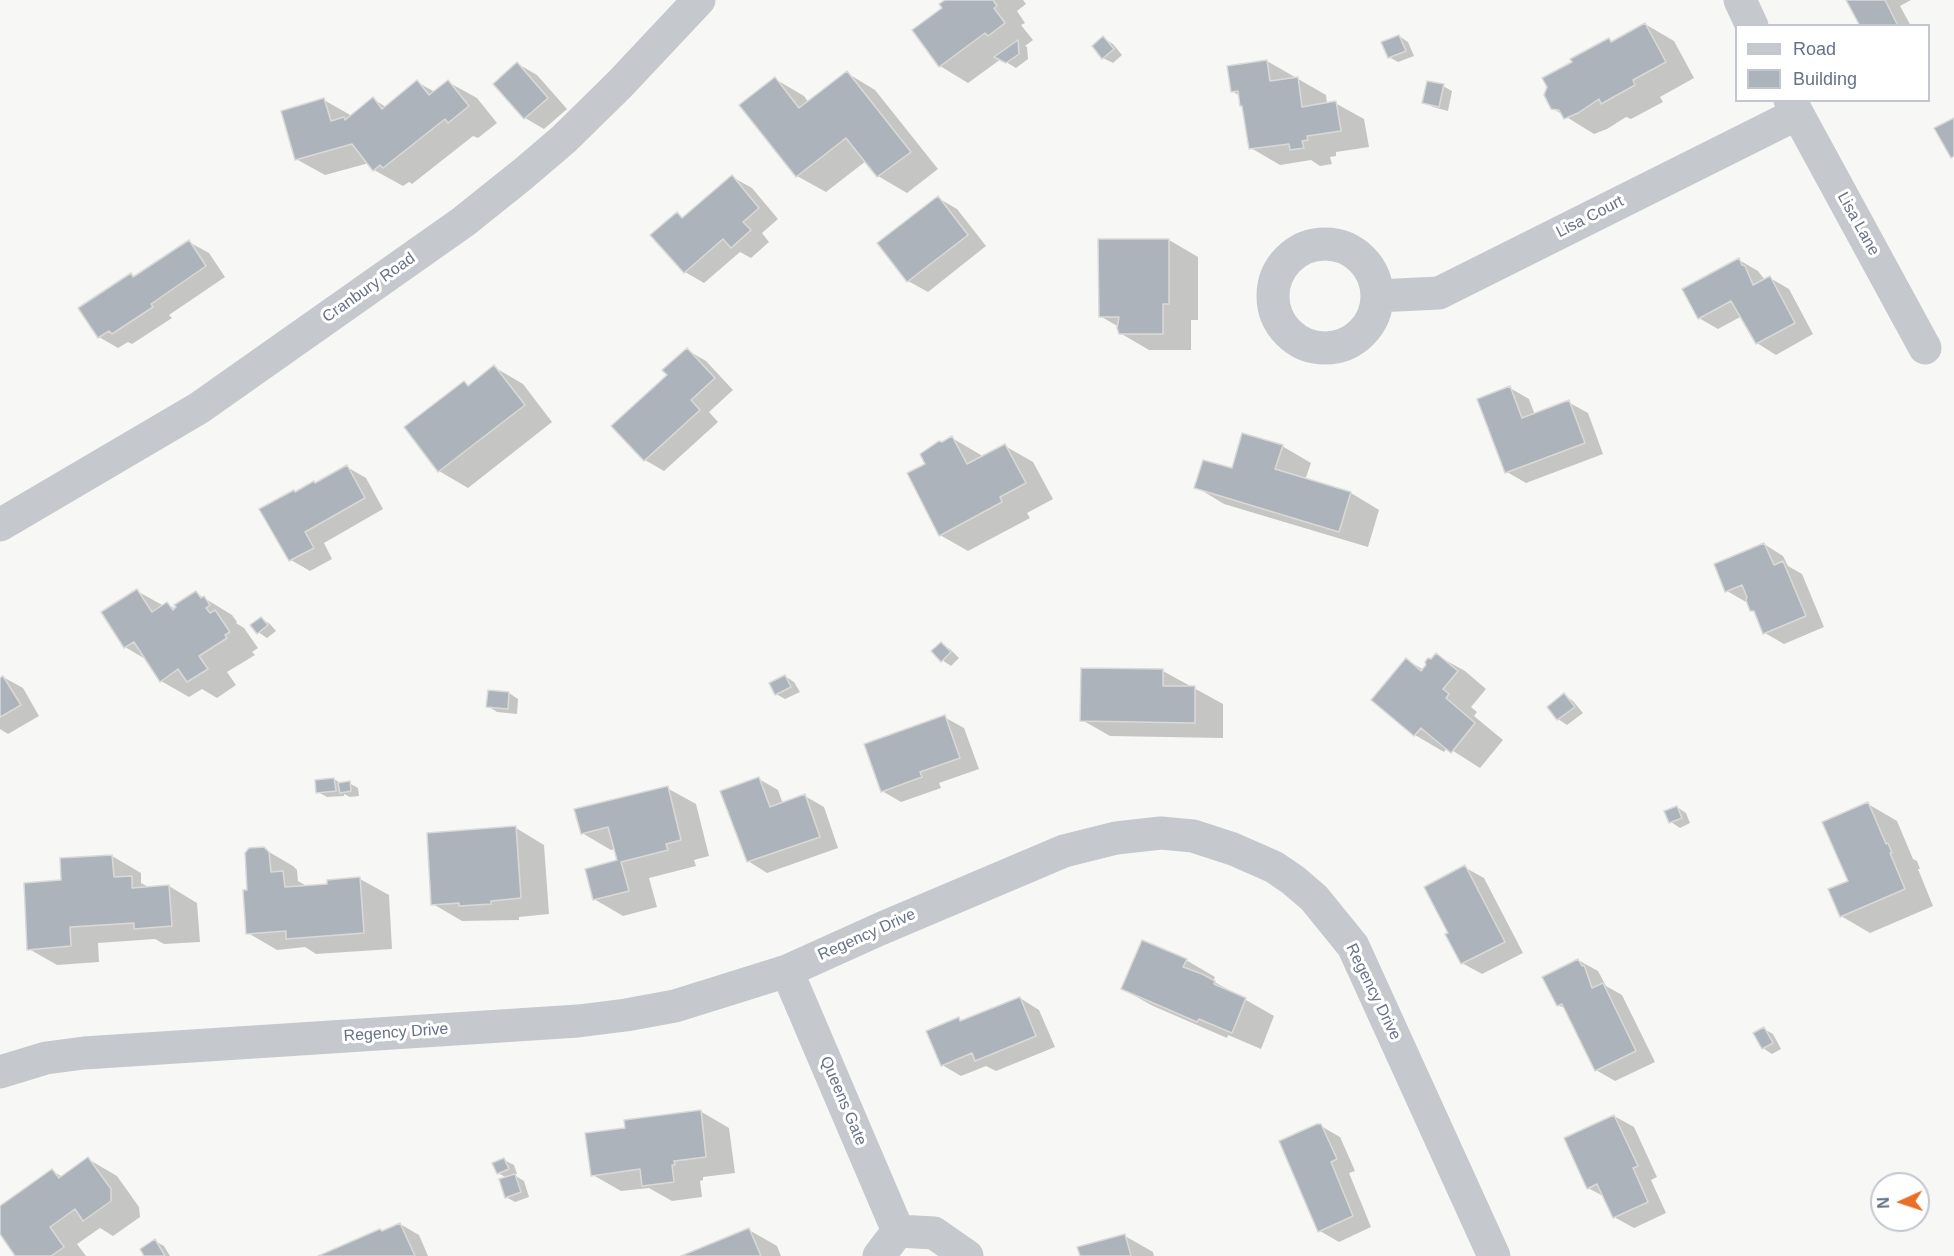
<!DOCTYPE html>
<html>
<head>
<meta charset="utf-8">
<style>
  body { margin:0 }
  #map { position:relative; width:1954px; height:1256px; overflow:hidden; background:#f7f8f5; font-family:Helvetica,sans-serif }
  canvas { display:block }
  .legend { position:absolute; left:1735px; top:24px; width:195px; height:78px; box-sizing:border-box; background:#fff; border:2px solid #c2c7cf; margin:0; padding:8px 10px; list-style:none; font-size:18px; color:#667387 }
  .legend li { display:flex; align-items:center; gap:12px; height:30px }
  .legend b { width:30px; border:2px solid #c2c7cf }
  .north { position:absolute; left:1870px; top:1172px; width:60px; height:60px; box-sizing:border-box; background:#fff; border:2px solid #c2c7cf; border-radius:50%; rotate:267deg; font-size:16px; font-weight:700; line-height:24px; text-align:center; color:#667387 }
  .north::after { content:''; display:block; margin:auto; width:21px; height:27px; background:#e86f25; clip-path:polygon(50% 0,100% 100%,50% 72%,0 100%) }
</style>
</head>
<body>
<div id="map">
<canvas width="1954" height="1256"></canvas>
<ul class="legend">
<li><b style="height:8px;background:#c5c8cc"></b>Road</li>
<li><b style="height:16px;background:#adb3bb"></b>Building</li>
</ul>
<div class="north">N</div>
</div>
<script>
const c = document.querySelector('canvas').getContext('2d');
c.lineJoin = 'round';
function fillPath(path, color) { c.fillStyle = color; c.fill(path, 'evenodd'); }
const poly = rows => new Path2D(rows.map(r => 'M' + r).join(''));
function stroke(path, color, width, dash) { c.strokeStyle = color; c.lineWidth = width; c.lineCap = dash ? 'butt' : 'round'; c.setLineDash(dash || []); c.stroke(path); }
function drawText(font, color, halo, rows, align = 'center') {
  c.font = font + ' Helvetica,sans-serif'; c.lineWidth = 6; c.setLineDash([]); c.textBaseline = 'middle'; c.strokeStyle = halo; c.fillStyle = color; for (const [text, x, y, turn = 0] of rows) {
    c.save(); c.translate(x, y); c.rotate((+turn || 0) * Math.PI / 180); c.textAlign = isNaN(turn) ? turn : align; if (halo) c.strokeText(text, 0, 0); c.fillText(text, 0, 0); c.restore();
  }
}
const shadow = poly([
  [948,0,1023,0,1026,4,1017,11,1025,23,1021,25,1033,40,1025,46,1027,47,1028,59,1016,68,1001,59,968,83,940,66,944,8],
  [1848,0,1911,0,1900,6,1911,26,1862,26],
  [1645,24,1674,41,1694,78,1660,97,1663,102,1631,119,1626,117,1607,129,1594,134,1552,108,1574,63,1609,39,1613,42],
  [1399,36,1408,42,1414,56,1398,62,1389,57],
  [1103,38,1113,44,1122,55,1113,63,1103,58],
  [1267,61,1326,95,1327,104,1335,103,1364,119,1369,147,1336,152,1336,156,1330,157,1332,164,1320,166,1311,160,1280,165,1251,148,1240,96,1232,91],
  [518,64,537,75,567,109,544,129,525,118],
  [847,73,875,90,938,169,907,193,878,176,866,161,826,192,797,176,775,79,804,96,809,103],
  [417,82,435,92,448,82,477,98,497,123,478,138,473,136,412,184,409,182,403,186,374,170,369,163,325,175,296,159,324,100,352,116,373,99,386,107],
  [1443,86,1452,91,1448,111,1433,107,1424,102],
  [732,177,752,188,778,219,762,233,769,242,751,258,740,252,704,283,685,272,677,214,684,218],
  [938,198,957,209,986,246,928,292,908,281],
  [1169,240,1198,257,1198,320,1191,320,1191,350,1149,350,1120,333,1119,327,1100,316],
  [189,242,209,253,225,277,169,315,172,318,132,344,128,342,118,348,99,337,131,274,136,277],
  [1739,260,1758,271,1765,280,1770,278,1789,289,1813,334,1776,355,1757,343,1742,316,1718,329,1699,318],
  [687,350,706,361,733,390,709,412,718,422,664,471,645,460,669,375],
  [494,367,523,384,552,422,468,488,439,471,406,427,464,383,470,386],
  [1510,388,1529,399,1535,415,1568,402,1588,413,1603,454,1526,483,1507,472],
  [952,438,981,455,983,458,1005,446,1033,462,1053,499,1027,513,1030,518,968,551,940,535,927,464,942,444],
  [1282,446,1311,463,1305,480,1351,493,1379,510,1368,547,1224,504,1196,487],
  [347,467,366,478,383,509,324,543,332,559,310,571,291,560,296,493],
  [1764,544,1783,556,1788,566,1802,574,1824,627,1784,644,1765,633,1756,612,1751,610,1748,601,1746,602,1727,591],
  [137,591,164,606,167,604,176,609,196,593,232,615,237,622,236,623,244,628,258,648,252,652,255,655,227,672,236,685,217,698,202,689,189,697,161,681,147,660,125,647],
  [261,618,270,624,276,631,267,638,258,632],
  [941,644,950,649,959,658,951,666,942,660],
  [1436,655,1465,671,1486,689,1471,707,1477,712,1474,716,1503,740,1480,768,1447,747,1444,752,1415,735,1373,700,1407,660,1424,670],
  [1163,671,1223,704,1223,738,1110,736,1082,720],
  [785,676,794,682,800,692,785,699,776,694],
  [3,677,23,688,39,716,8,734,0,729,0,679],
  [509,693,518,699,517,714,497,712,488,706],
  [1564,695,1573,701,1583,713,1567,725,1558,719],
  [944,717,964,728,979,769,939,783,941,788,901,802,882,791],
  [334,779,342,784,349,783,358,788,359,796,350,797,344,794,344,796,327,797,318,792],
  [759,779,778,790,783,804,805,796,824,807,838,848,767,873,748,861],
  [667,788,696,804,709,856,694,860,696,866,649,878,657,907,623,916,594,899,619,862,615,849,611,850,582,833],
  [1868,804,1897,821,1913,859,1917,861,1920,869,1918,869,1933,906,1870,933,1841,916],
  [1677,807,1686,813,1690,823,1680,828,1671,822],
  [516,828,544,845,549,914,519,917,519,920,462,921,433,904],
  [264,849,293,866,297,870,298,881,308,887,329,885,360,879,389,895,392,949,316,954,305,947,277,950,248,933,249,891],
  [112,856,141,873,141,883,150,888,169,886,197,903,200,942,164,944,155,939,98,943,99,962,57,965,29,949,63,882],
  [1464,867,1484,878,1523,953,1482,974,1462,963,1450,933],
  [1186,960,1215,977,1213,981,1274,1016,1261,1049,1228,1035,1227,1038,1151,1005,1123,989],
  [1578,960,1598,971,1606,986,1622,995,1655,1062,1615,1081,1596,1070,1566,1009,1558,1005],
  [1020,998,1039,1010,1055,1047,996,1071,986,1066,961,1076,942,1065,959,1019,963,1021],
  [1764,1029,1773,1034,1781,1049,1772,1054,1763,1048],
  [700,1111,729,1128,735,1173,703,1177,703,1180,700,1181,702,1197,672,1201,649,1188,621,1191,593,1175,627,1129],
  [1614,1116,1634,1127,1657,1177,1651,1180,1666,1213,1634,1228,1614,1217,1605,1197,1588,1188],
  [1321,1126,1340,1137,1355,1171,1349,1173,1371,1227,1339,1242,1320,1231],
  [88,1159,117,1176,139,1207,140,1217,113,1236,100,1228,77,1244,86,1256,17,1256,0,1232,0,1207,52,1171,63,1177],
  [504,1160,514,1165,517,1174,514,1175,524,1181,529,1197,515,1202,506,1197,507,1178,498,1173],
  [400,1224,419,1235,428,1256,322,1256],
  [749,1230,777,1246,781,1256,685,1256],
  [1125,1236,1153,1252,1154,1256,1082,1256],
  [155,1241,164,1246,170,1256,146,1256]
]);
const building = poly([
  [945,0,993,0,997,6,994,8,1005,23,988,36,985,33,939,67,912,30,942,8,939,4,945,0],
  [1846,0,1885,0,1898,26,1860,26,1846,0],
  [1645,23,1666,62,1633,80,1635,85,1601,104,1599,99,1578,113,1564,119,1559,110,1551,109,1544,95,1547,87,1542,78,1572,62,1570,59,1609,38,1611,42,1645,23],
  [1399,35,1406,51,1388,58,1381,42,1399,35],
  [1103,36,1114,49,1102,59,1092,46,1103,36],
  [1018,40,1019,54,1006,63,994,57,1018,40],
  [1267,60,1270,81,1298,77,1302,107,1336,101,1341,131,1307,136,1308,140,1302,141,1304,148,1290,150,1289,144,1249,149,1242,106,1240,106,1238,91,1231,92,1227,66,1267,60],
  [517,62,548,98,524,119,493,84,517,62],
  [847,71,911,152,877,177,846,138,796,177,739,105,775,77,799,108,847,71],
  [417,80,429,95,448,80,469,106,448,123,445,119,383,168,380,165,373,171,352,144,295,160,281,111,324,98,331,121,344,117,345,120,373,97,382,109,417,80],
  [1427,81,1444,84,1439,107,1422,103,1427,81],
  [1954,118,1954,156,1951,158,1934,128,1954,118],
  [732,175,759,208,743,222,751,230,731,248,723,239,684,273,650,235,677,212,682,218,732,175],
  [938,196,968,235,907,282,877,243,938,196],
  [1098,239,1169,239,1169,304,1163,304,1163,334,1119,334,1117,328,1119,317,1099,317,1098,239],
  [189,240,206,266,151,304,153,307,112,334,109,331,98,338,78,308,131,273,133,277,189,240],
  [1739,258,1742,265,1745,266,1753,285,1770,276,1795,323,1756,344,1731,301,1698,319,1682,289,1739,258],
  [687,348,715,378,691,400,700,410,644,461,611,426,667,375,662,370,687,348],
  [494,365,525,405,438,472,404,427,464,381,468,386,494,365],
  [1510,386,1522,418,1569,400,1585,443,1505,473,1477,399,1510,386],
  [1242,433,1283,445,1275,469,1351,492,1339,532,1194,488,1203,460,1232,468,1242,433],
  [952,436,967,464,1005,444,1026,483,1000,497,1002,502,939,536,907,473,925,464,920,454,939,441,942,442,952,436],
  [347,465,365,498,305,532,314,548,289,561,259,509,294,490,295,492,314,481,315,483,347,465],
  [1764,543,1774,565,1783,561,1806,616,1763,634,1754,611,1750,611,1746,600,1747,597,1742,585,1725,592,1714,564,1764,543],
  [137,589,152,612,167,602,173,610,176,607,174,605,196,591,201,598,204,596,210,605,206,608,210,613,215,610,230,632,225,635,227,638,199,656,208,669,187,682,178,669,160,682,134,642,124,648,101,612,137,589],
  [261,617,268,625,257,634,250,625,261,617],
  [941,642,951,652,941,662,931,651,941,642],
  [1436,653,1458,671,1443,689,1449,694,1446,698,1475,723,1451,753,1421,728,1414,736,1371,700,1406,658,1421,671,1426,665,1425,662,1428,658,1431,659,1436,653],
  [1081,668,1163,669,1163,686,1195,686,1195,723,1080,721,1081,668],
  [785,675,791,687,775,695,769,683,785,675],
  [3,676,21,705,0,717,0,678,3,676],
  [488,690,509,692,508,709,486,707,488,690],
  [1564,693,1575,707,1557,720,1547,707,1564,693],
  [945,715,960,758,920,772,922,777,881,792,864,744,945,715],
  [759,777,770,807,805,794,820,837,747,862,720,791,759,777],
  [334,778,336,791,316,793,315,780,334,778],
  [350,781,351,791,340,793,338,783,350,781],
  [668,786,681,840,666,844,668,850,621,862,629,891,593,900,585,869,617,860,608,827,581,834,574,809,668,786],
  [1868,802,1886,844,1888,843,1892,853,1890,853,1905,889,1840,917,1828,889,1848,881,1822,822,1868,802],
  [1677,806,1682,818,1669,823,1664,811,1677,806],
  [516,826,521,898,491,901,491,904,459,906,459,903,431,905,427,833,516,826],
  [264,847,269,852,271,872,283,871,285,887,327,884,327,880,360,877,364,933,286,939,286,931,246,934,243,890,247,890,245,853,249,848,264,847],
  [112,855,114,877,132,876,132,888,169,885,172,926,134,929,134,923,70,927,71,946,27,950,24,883,61,880,60,858,112,855],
  [1465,865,1505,942,1461,964,1445,934,1448,933,1424,887,1465,865],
  [1142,940,1187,959,1183,967,1202,974,1215,981,1214,984,1246,998,1232,1033,1199,1019,1197,1022,1121,989,1142,940],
  [1578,959,1582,966,1584,965,1592,988,1603,983,1636,1051,1595,1071,1562,1004,1557,1006,1542,977,1578,959],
  [1020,997,1036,1036,975,1061,972,1053,941,1066,926,1031,959,1017,960,1021,1020,997],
  [1764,1027,1773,1043,1762,1049,1753,1033,1764,1027],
  [701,1110,706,1157,674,1161,675,1165,672,1165,674,1182,642,1186,640,1169,591,1176,585,1133,625,1128,624,1120,701,1110],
  [1614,1115,1638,1166,1633,1168,1648,1202,1613,1218,1597,1184,1587,1189,1564,1138,1614,1115],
  [1317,1124,1321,1124,1337,1159,1331,1162,1353,1216,1318,1232,1279,1141,1317,1124],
  [88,1157,111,1189,111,1201,83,1221,75,1209,50,1227,64,1247,51,1256,15,1256,0,1234,0,1206,52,1169,59,1178,88,1157],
  [504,1158,509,1169,497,1174,492,1163,504,1158],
  [515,1174,521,1192,505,1198,499,1179,515,1174],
  [400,1223,415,1256,318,1256,380,1229,382,1231,400,1223],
  [749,1228,761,1256,681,1256,749,1228],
  [1125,1234,1131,1256,1080,1256,1077,1247,1125,1234],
  [155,1239,165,1256,144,1256,140,1249,155,1239]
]);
const minor = poly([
  [1740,0,1752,26],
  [1790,100,1925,348],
  '1273 296a52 52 0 1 1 104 0a52 52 0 1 1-104 0Z',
  [1377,296,1439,293,1797,114],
  [0,525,199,408,463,222,523,174,564,139,620,84,699,0],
  [787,971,898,1231],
  [0,1072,46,1058,84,1053,578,1021,626,1015,675,1006,787,971,880,929,1064,851,1116,838,1161,833,1193,836,1233,849,1274,867,1293,880,1314,898,1353,946,1494,1256],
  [898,1231,934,1233,967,1256],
  [879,1256,898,1231]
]);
const streetNames = [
  ["Lisa Court",1590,217,-27],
  ["Lisa Lane",1858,224,61],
  ["Cranbury Road",369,288,-35],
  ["Regency Drive",867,935,-24],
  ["Regency Drive",1373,992,64],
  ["Regency Drive",396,1033,-4],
  ["Queens Gate",843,1101,67]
];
fillPath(shadow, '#0003');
fillPath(building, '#adb3bb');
stroke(building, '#d9d9d7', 1.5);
stroke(minor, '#c5c8cc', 33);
drawText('16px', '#667387', '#fff', streetNames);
</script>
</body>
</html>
